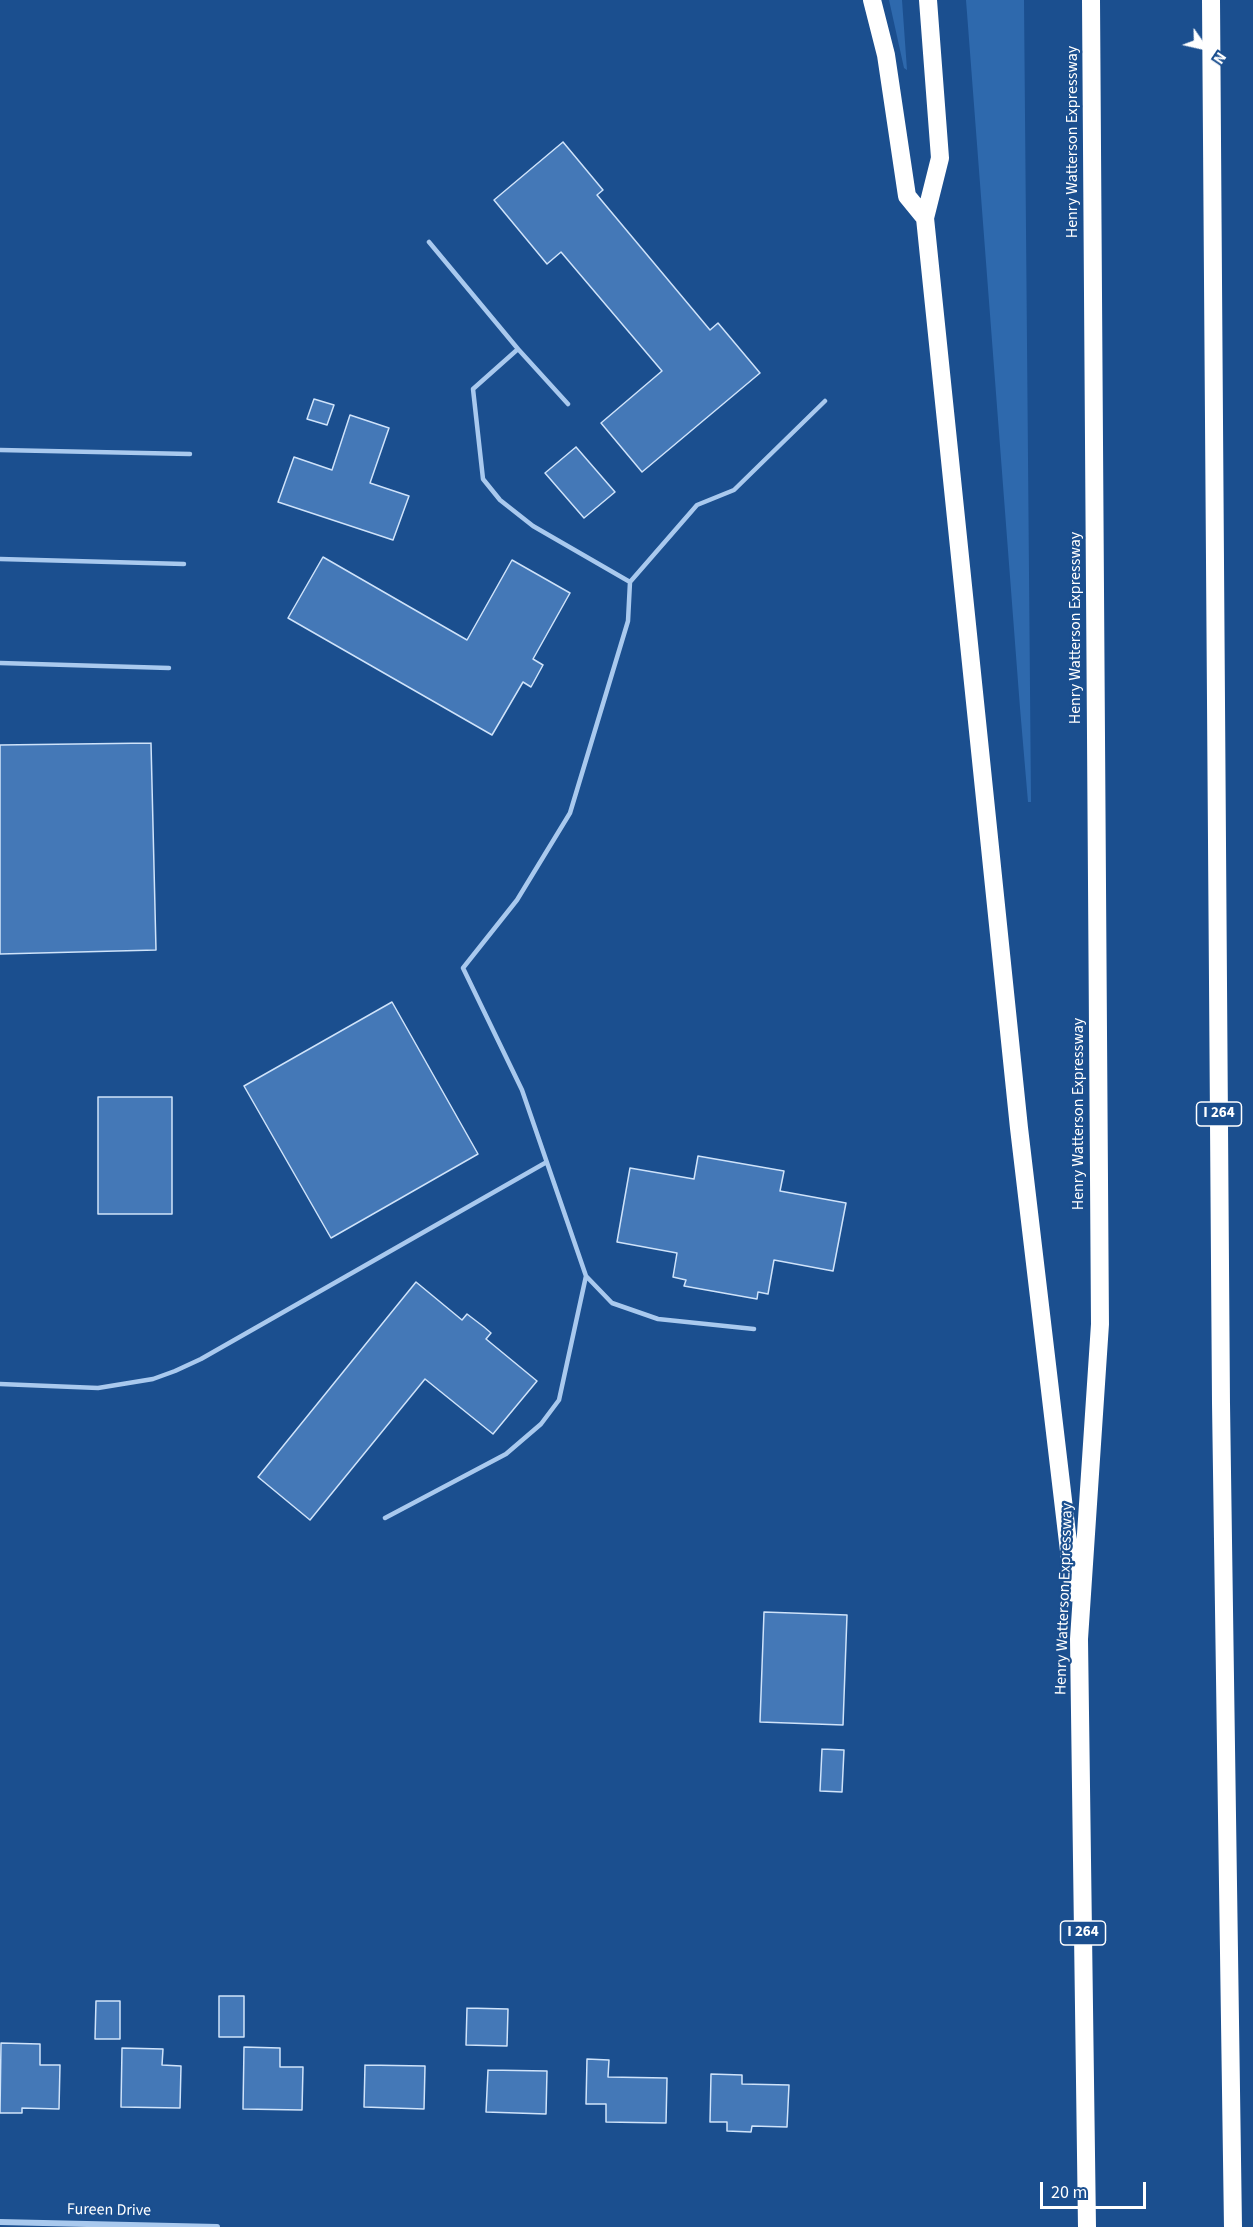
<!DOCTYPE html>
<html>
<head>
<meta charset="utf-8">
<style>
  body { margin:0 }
  #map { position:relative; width:1253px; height:2227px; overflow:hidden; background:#1b4f8f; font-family:"Source Sans 3",sans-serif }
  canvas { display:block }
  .north { position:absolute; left:1175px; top:18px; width:60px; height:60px; -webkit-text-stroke:4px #1b4f8f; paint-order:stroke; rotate:124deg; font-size:16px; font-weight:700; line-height:24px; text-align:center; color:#fff }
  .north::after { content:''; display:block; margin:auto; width:21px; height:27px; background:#fff; clip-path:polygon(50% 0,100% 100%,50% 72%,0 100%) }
  .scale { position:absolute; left:1040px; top:2182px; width:106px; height:27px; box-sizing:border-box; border:3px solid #fff; border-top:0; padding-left:8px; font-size:18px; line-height:21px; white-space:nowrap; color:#fff; -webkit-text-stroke:4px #1b4f8f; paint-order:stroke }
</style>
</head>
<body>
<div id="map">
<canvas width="1253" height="2227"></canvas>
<div class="north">N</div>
<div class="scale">20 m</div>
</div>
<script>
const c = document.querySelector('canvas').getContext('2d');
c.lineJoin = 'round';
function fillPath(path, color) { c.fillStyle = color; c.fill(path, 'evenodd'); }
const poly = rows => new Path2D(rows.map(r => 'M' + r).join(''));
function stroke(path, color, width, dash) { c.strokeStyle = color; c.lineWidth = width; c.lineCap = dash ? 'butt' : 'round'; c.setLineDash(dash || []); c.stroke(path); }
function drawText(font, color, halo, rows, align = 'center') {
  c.font = font + ' "Source Sans 3",sans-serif'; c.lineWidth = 4.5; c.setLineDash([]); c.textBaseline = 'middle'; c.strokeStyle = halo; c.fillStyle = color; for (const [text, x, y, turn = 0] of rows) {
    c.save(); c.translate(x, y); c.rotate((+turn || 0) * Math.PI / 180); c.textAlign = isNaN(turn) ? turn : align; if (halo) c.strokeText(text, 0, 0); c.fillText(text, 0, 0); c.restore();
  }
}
const green = poly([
  [889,0,902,0,907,70,904,68],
  [966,0,1024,0,1031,802,1028,802,1020,708]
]);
const building = poly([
  [563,142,603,190,597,195,710,330,718,323,760,373,642,472,601,423,662,371,561,252,547,264,494,200,563,142],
  [314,399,334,405,327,425,307,419,314,399],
  [350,415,389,428,370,483,409,496,393,540,278,502,294,457,332,470,350,415],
  [576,447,615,492,584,518,545,473,576,447],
  [323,557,467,640,512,560,570,593,533,659,543,665,531,687,523,682,492,735,288,618,323,557],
  [151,743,156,950,0,954,0,745,151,743],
  [392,1002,478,1154,331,1238,244,1086,392,1002],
  [98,1097,172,1097,172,1214,98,1214,98,1097],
  [698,1156,784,1171,780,1191,846,1203,833,1271,774,1260,768,1294,758,1292,757,1299,684,1286,686,1280,673,1277,677,1253,617,1242,630,1168,694,1179,698,1156],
  [416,1282,462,1320,467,1314,484,1327,491,1333,486,1339,537,1381,493,1434,425,1379,310,1520,258,1477,416,1282],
  [764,1612,847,1615,843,1725,760,1722,764,1612],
  [822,1749,844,1750,842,1792,820,1791,822,1749],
  [219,1996,244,1996,244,2037,219,2037,219,1996],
  [96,2001,120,2001,120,2039,95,2039,96,2001],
  [467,2008,508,2009,507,2046,466,2045,467,2008],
  [1,2043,40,2044,40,2065,60,2065,59,2109,22,2108,22,2113,0,2113,1,2043],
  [244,2047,280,2048,280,2067,303,2067,302,2110,243,2109,244,2047],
  [122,2048,163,2049,162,2065,181,2066,180,2108,121,2107,122,2048],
  [587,2059,609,2060,608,2077,667,2078,666,2123,606,2122,606,2104,586,2104,587,2059],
  [365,2065,425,2066,424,2109,364,2107,365,2065],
  [488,2070,547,2071,546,2114,486,2112,488,2070],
  [711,2074,742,2075,742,2084,789,2085,787,2127,752,2126,751,2132,727,2131,727,2122,710,2122,711,2074]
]);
const lane = poly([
  [429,242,518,349,473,389,483,479,500,500,533,526,630,582,628,621,570,813,517,900,463,968,522,1090,586,1276,612,1303,658,1319,754,1329],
  [518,349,568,404],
  [0,450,190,454],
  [0,559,184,564],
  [630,582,697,505,734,490,825,401],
  [0,663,169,668],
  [0,1384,98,1388,153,1379,175,1371,201,1359,545,1163],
  [385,1518,506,1454,541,1424,559,1400,586,1276]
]);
const street = poly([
  [0,2222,217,2227]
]);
const highway = poly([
  [872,0,886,55,907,196,925,218],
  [928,0,940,158,925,218,1019,1128,1074,1593],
  [1211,0,1221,1403,1233,2227],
  [1087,2227,1079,1639,1100,1324,1091,0]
]);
const shields = [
  [1219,1114,45],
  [1083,1933,45]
];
const shieldNames = [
  ["I 264",1219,1114],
  ["I 264",1083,1933]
];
const streetNames = [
  ["Henry Watterson Expressway",1073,142,-90],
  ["Henry Watterson Expressway",1076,628,-90],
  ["Henry Watterson Expressway",1079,1114,-90],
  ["Henry Watterson Expressway",1065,1599,-88],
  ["Fureen Drive",109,2211,1]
];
fillPath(green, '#2e69ad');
fillPath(building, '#4478b7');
stroke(building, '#cfe3fa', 1.5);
stroke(lane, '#a9c9ee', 4.5);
stroke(street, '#a9c9ee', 6);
stroke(highway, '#fff', 18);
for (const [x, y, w] of shields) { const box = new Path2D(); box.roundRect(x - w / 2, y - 12, w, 24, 4.5); c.fillStyle = '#1b4f8f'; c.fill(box); stroke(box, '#fff', 1.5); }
drawText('bold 15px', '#fff', null, shieldNames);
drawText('16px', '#fff', '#1b4f8f', streetNames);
</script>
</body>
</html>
